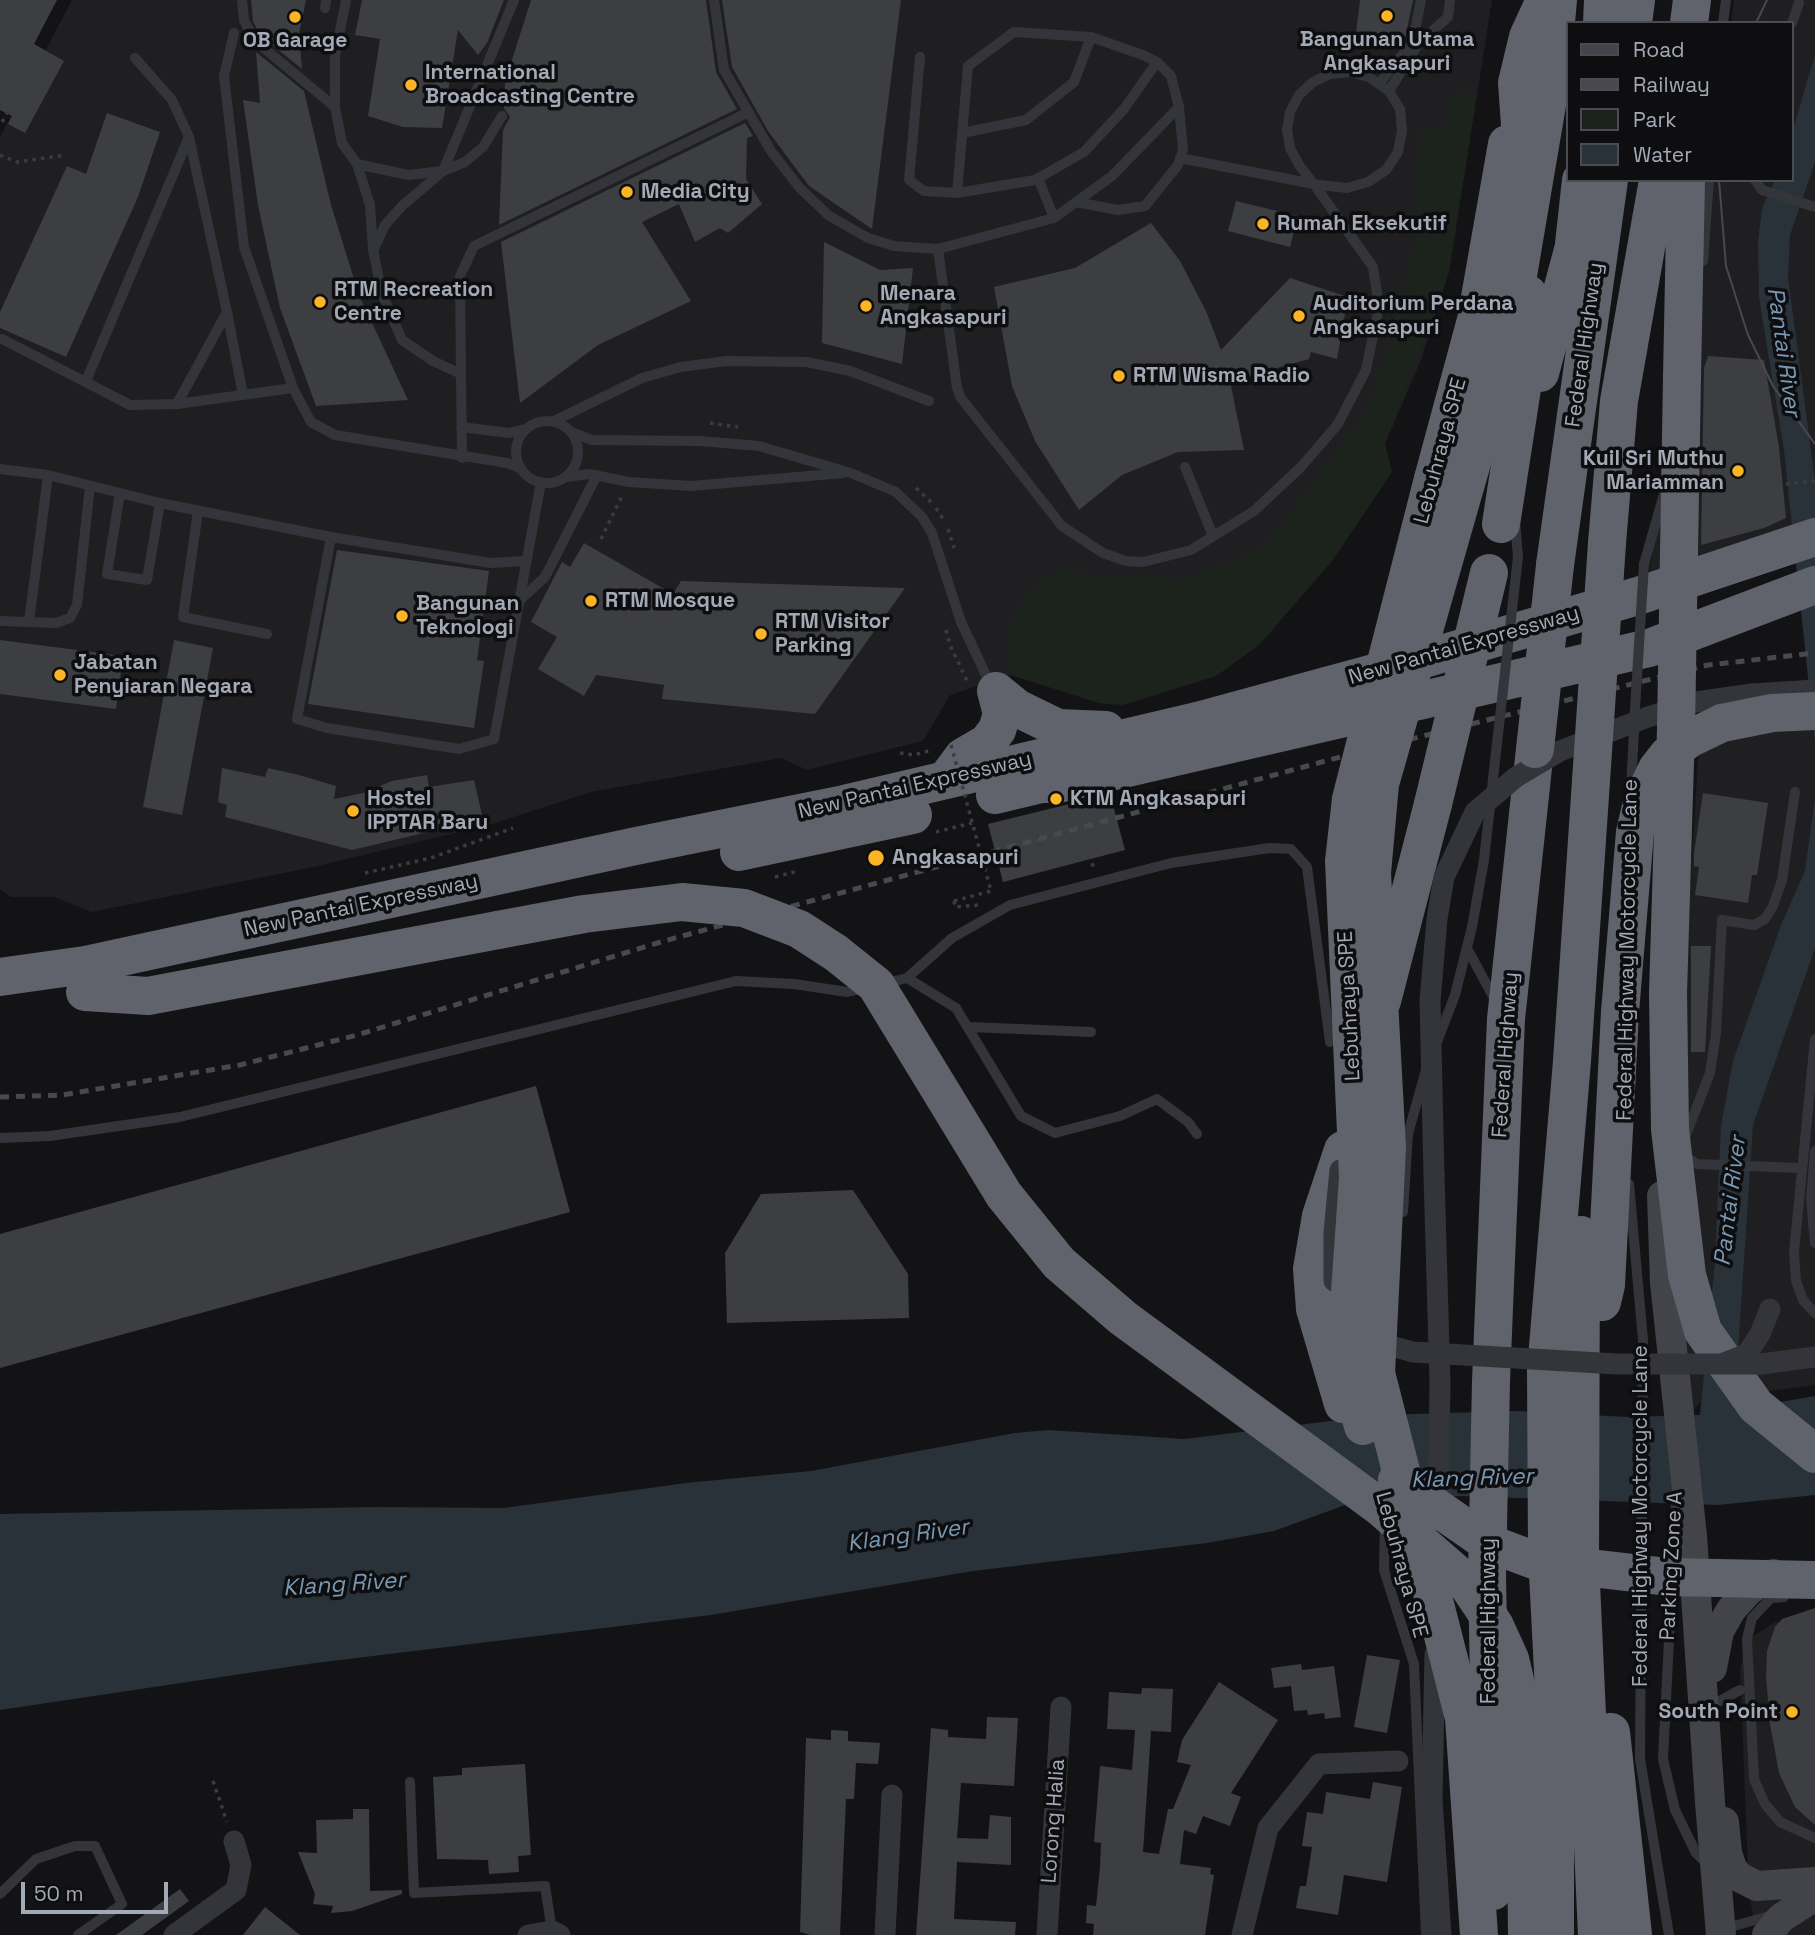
<!DOCTYPE html>
<html>
<head>
<meta charset="utf-8">
<style>
  body { margin:0 }
  #map { position:relative; width:1815px; height:1935px; overflow:hidden; background:#131315; font-family:"Space Grotesk",sans-serif }
  canvas { display:block }
  .legend { position:absolute; left:1566px; top:21px; width:228px; height:161px; box-sizing:border-box; background:#0e0e10; border:2px solid #4a4c52; margin:0; padding:9px 12px; list-style:none; font-size:21px; color:#a4a9b6 }
  .legend li { display:flex; align-items:center; gap:14px; height:35px }
  .legend b { width:35px; border:2px solid #4a4c52 }
  .scale { position:absolute; left:21px; top:1882px; width:147px; height:32px; box-sizing:border-box; border:4px solid #a4a9b6; border-top:0; padding-left:9px; font-size:21px; line-height:24px; white-space:nowrap; color:#a4a9b6; -webkit-text-stroke:5px #0e0e10; paint-order:stroke }
</style>
</head>
<body>
<div id="map">
<canvas width="1815" height="1935"></canvas>
<ul class="legend">
<li><b style="height:9px;background:#42444a"></b>Road</li>
<li><b style="height:9px;background:#47494f"></b>Railway</li>
<li><b style="height:19px;background:#1b231c"></b>Park</li>
<li><b style="height:19px;background:#293239"></b>Water</li>
</ul>
<div class="scale">50 m</div>
</div>
<script>
const c = document.querySelector('canvas').getContext('2d');
c.lineJoin = 'round';
function fillPath(path, color) { c.fillStyle = color; c.fill(path, 'evenodd'); }
const poly = rows => new Path2D(rows.map(r => 'M' + r).join(''));
function stroke(path, color, width, dash) { c.strokeStyle = color; c.lineWidth = width; c.lineCap = dash ? 'butt' : 'round'; c.setLineDash(dash || []); c.stroke(path); }
function drawText(font, color, halo, rows, align = 'center') {
  c.font = font + ' "Space Grotesk",sans-serif'; c.lineWidth = 7; c.setLineDash([]); c.textBaseline = 'middle'; c.strokeStyle = halo; c.fillStyle = color; for (const [text, x, y, turn = 0] of rows) {
    c.save(); c.translate(x, y); c.rotate((+turn || 0) * Math.PI / 180); c.textAlign = isNaN(turn) ? turn : align; if (halo) c.strokeText(text, 0, 0); c.fillText(text, 0, 0); c.restore();
  }
}
const built = poly([
  [72,0,1492,0,1449,272,1421,360,1385,444,1392,472,1332,561,1259,645,1216,676,1123,705,1099,703,1011,675,950,695,923,741,807,770,781,758,591,792,492,824,318,866,92,912,54,897,11,897,0,889,0,137],
  [1734,0,1815,0,1815,516,1648,578,1682,376,1709,180,1792,180,1792,23,1731,23],
  [1815,723,1815,1385,1702,1400,1683,1424,1665,1283,1700,729],
  [1815,1621,1815,1935,1758,1935,1749,1896,1740,1667,1752,1637,1775,1622]
]);
const green = poly([
  [1453,94,1477,94,1449,272,1385,444,1392,472,1332,561,1259,645,1216,676,1123,705,1099,703,1011,675,1009,624,1029,591,1062,568,1098,577,1191,579,1266,544,1291,513,1365,413,1389,347,1417,233,1420,130,1443,131]
]);
const water = poly([
  [1815,55,1815,162,1790,235,1788,277,1815,481,1815,743,1784,450,1759,297,1758,242,1762,208,1775,180,1792,180,1792,133],
  [1815,799,1815,948,1753,1125,1734,1410,1815,1396,1815,1495,1718,1505,1463,1496,1396,1498,1348,1504,1274,1531,1207,1543,973,1571,711,1615,315,1663,0,1710,0,1514,377,1507,504,1508,686,1483,811,1471,1015,1433,1049,1430,1184,1439,1363,1417,1415,1414,1517,1411,1627,1417,1700,1415,1715,1262,1721,1126,1733,1061,1781,925,1805,871]
]);
const building = poly([
  [0,0,57,0,34,44,64,61,25,133,8,124,12,116,0,110],
  [251,0,306,0,299,34,302,69,260,35,253,21],
  [362,0,504,0,487,43,478,55,458,30,442,128,403,127,368,116,380,39,355,35],
  [531,0,706,0,716,72,737,109,499,225,503,130,510,117,504,108,505,82],
  [722,0,901,0,872,229,809,186,768,131,732,67],
  [1360,0,1413,0,1405,39,1356,33],
  [256,52,304,91,331,205,359,295,408,400,316,406,280,308,258,205,243,100,260,103],
  [107,113,160,132,138,197,66,357,0,328,0,312,67,166,86,174],
  [745,123,753,136,747,138,746,179,762,204,728,233,720,228,695,242,679,204,642,222,691,301,598,345,520,403,501,242],
  [1236,201,1298,216,1290,247,1228,231],
  [1151,223,1180,261,1206,311,1221,350,1290,278,1348,297,1337,359,1311,352,1309,359,1230,381,1244,450,1178,452,1122,475,1079,510,1035,441,1012,386,994,287,1075,268],
  [824,242,880,270,913,268,902,364,822,343],
  [1708,356,1764,360,1779,447,1786,518,1764,528,1701,545,1704,368],
  [584,543,673,594,681,581,905,588,815,714,662,699,664,685,596,675,584,696,538,669,557,637,531,622,562,562,570,567],
  [337,550,489,571,477,660,484,661,474,728,308,704],
  [0,640,123,656,116,709,0,694],
  [174,640,213,648,182,815,143,807],
  [222,768,265,777,268,768,299,775,336,786,334,799,363,793,392,781,427,775,429,787,474,780,483,819,352,850,225,817,227,805,218,802],
  [1703,793,1768,803,1757,875,1752,875,1748,903,1695,895,1699,867,1694,866,1694,853],
  [1110,794,1125,850,1003,882,988,824],
  [1691,946,1711,946,1705,1052,1691,1052],
  [536,1086,570,1212,0,1368,0,1234],
  [853,1190,908,1274,909,1318,727,1323,725,1253,761,1194],
  [1815,1608,1815,1825,1795,1807,1779,1773,1770,1724,1766,1676,1767,1651,1775,1627,1782,1619],
  [1367,1655,1400,1660,1387,1733,1354,1727],
  [1301,1664,1302,1670,1334,1666,1341,1717,1325,1719,1324,1713,1308,1715,1307,1710,1294,1711,1291,1686,1274,1688,1271,1668],
  [1219,1682,1278,1720,1231,1793,1241,1797,1230,1826,1203,1816,1196,1834,1184,1830,1180,1864,1211,1868,1210,1874,1214,1875,1205,1935,1093,1935,1094,1924,1086,1923,1087,1905,1096,1906,1100,1867,1101,1843,1094,1842,1100,1766,1132,1770,1135,1730,1107,1729,1109,1692,1141,1694,1142,1688,1173,1689,1171,1732,1151,1731,1143,1852,1159,1854,1168,1809,1173,1809,1191,1765,1177,1762,1182,1740],
  [987,1717,1018,1718,1014,1786,961,1783,957,1838,988,1839,990,1815,1011,1817,1011,1865,957,1862,954,1919,1016,1922,1015,1935,916,1935,931,1728,948,1730,948,1737,986,1739],
  [831,1730,848,1731,848,1741,880,1743,878,1764,856,1763,854,1799,846,1799,840,1935,810,1935,800,1932,806,1738,831,1740],
  [525,1764,531,1855,518,1856,519,1872,489,1874,488,1860,437,1859,433,1777,462,1775,462,1768],
  [1373,1782,1402,1787,1387,1882,1344,1875,1338,1915,1296,1908,1300,1886,1306,1886,1312,1847,1302,1846,1307,1812,1323,1814,1326,1792,1370,1799],
  [353,1809,369,1809,370,1891,402,1890,402,1894,352,1911,331,1913,333,1906,313,1904,315,1894,298,1852,317,1853,316,1820,353,1819],
  [180,1889,189,1901,142,1935,116,1935],
  [265,1907,300,1935,243,1935]
]);
const path = poly([
  [0,95,13,102,0,126],
  [0,155,17,162,66,155],
  [710,423,738,427],
  [1786,484,1815,481],
  [916,488,931,502],
  [936,508,945,522],
  [948,529,954,548],
  [601,539,623,494],
  [946,630,950,645,968,683],
  [900,753,914,755,932,750],
  [936,832,972,823],
  [1090,855,1094,870],
  [365,873,431,858,513,828],
  [775,877,798,871],
  [954,901,955,907,979,905],
  [954,901,991,891],
  [213,1781,227,1822]
]);
const lane = poly([
  [242,0,244,20,254,40,335,107],
  [346,0,335,56,335,107,342,143,357,164,408,175,443,171,465,162,483,147,502,116],
  [714,0,724,70,771,151,799,187,828,215,868,238,894,246,938,249,1054,218,1112,176,1179,107],
  [325,8,326,0],
  [1723,23,1726,0],
  [1792,23,1799,3],
  [234,33,224,76,244,247,293,388,311,422,335,435,507,463,520,468],
  [920,57,909,180,924,191,957,193,1035,180,1084,152,1124,109,1157,62],
  [135,58,172,100,189,137,227,312],
  [1379,84,1413,41,1421,0],
  [1389,91,1419,43,1448,17,1450,0],
  [962,133,1026,120,1074,82,1091,37],
  [1180,158,1319,185,1347,188,1368,182,1386,170,1398,152,1402,131,1400,109,1389,91,1369,77,1350,72,1330,74,1313,82,1299,95,1290,112,1287,130,1290,148,1299,165],
  [357,164,370,205,373,250,382,294,402,340,433,361,461,374,462,458],
  [1038,178,1054,218],
  [1755,180,1762,190,1815,207],
  [957,193,968,66,1014,32,1091,37,1143,55,1157,62,1171,76,1179,107,1183,150,1178,165,1145,206,1118,210,1076,202],
  [374,249,385,225,402,206,443,171,514,0],
  [938,249,957,388,961,398,1062,526,1103,553,1126,561,1143,562,1191,550,1254,511,1301,467,1338,424,1366,370,1379,307,1373,267,1316,187],
  [1703,261,1709,180],
  [2,339,130,405,177,404,293,388],
  [461,374,460,276,474,246,749,112],
  [86,381,189,137],
  [177,404,227,312,243,395],
  '516 452a31 31 0 1 1 62 0a31 31 0 1 1-62 0Z',
  [554,421,642,378,681,367,726,361,807,362,850,371,929,401],
  [461,427,509,433,525,429],
  [571,432,592,440,700,441,759,446,851,473,896,492,922,517,932,533,961,622,992,688],
  [1185,467,1213,536],
  [0,469,48,475,160,503,331,537,491,563,525,561],
  [566,477,589,474,629,482,691,486,844,473],
  [120,493,107,574,147,580,160,503],
  [198,511,183,617,267,634],
  [1515,521,1518,557],
  [331,537,297,719,327,728,459,749,494,739,541,482],
  [1644,564,1664,494],
  [520,600,545,577,597,475],
  [0,621,56,623,70,618,77,605,90,486],
  [29,622,48,475],
  [1631,790,1634,730],
  [1467,948,1496,1002],
  [907,978,956,1008,1021,1116,1055,1133,1120,1116,1157,1099,1188,1122,1197,1134],
  [883,984,907,978,952,938,1010,905,1171,863,1269,848,1291,849,1307,867,1330,1042],
  [970,1027,1091,1032],
  [1815,1039,1794,1252,1796,1281,1803,1300,1815,1313],
  [1437,1042,1455,995,1472,927,1484,860,1495,761],
  [0,1138,50,1136,180,1117,736,981,794,984,847,992,864,988],
  [1684,1140,1710,1073,1716,1033,1722,920,1754,925,1765,919,1773,906,1782,880,1795,792],
  [1815,1151,1811,1199,1815,1243],
  [1684,1155,1697,1164,1800,1168],
  [1629,1184,1643,1340,1640,1759,1669,1935],
  [1403,1212,1408,1134,1426,1070],
  [1676,1500,1663,1759,1675,1810,1696,1853,1707,1864],
  [1385,1521,1384,1570,1414,1664,1426,1935],
  [1784,1597,1771,1598,1752,1618,1747,1639,1754,1779,1765,1804,1780,1822,1815,1838],
  [1714,1704,1740,1690],
  [410,1782,414,1893,545,1886,552,1931],
  [0,1894,36,1859,75,1846,95,1846,122,1904,78,1935],
  [1726,1934,1730,1927,1777,1914]
]);
const street = poly([
  [1752,694,1815,690],
  [1434,1175,1440,1383,1438,1513],
  [1761,1364,1815,1357],
  [1435,1654,1432,1799,1441,1935],
  [174,1935,236,1890,241,1865,234,1841],
  [528,1935,552,1931,560,1935],
  [885,1935,892,1795],
  [1047,1935,1061,1707],
  [1242,1935,1268,1828,1319,1764,1398,1761]
]);
const secondary = poly([
  [1662,1196,1665,1283,1692,1536,1710,1802],
  [1712,1668,1719,1631,1731,1610,1749,1590,1773,1574],
  [1724,1822,1727,1853,1732,1868,1739,1877,1757,1886,1815,1882],
  [1767,1935,1781,1918,1815,1896]
]);
const highway = poly([
  [1602,23,1603,0],
  [1633,23,1636,0],
  [1689,23,1692,0],
  [1550,87,1558,0],
  [1525,195,1517,83,1528,37,1545,0],
  [1572,262,1581,180],
  [1540,373,1573,250],
  [1682,376,1686,180],
  [1433,479,1476,320,1507,144],
  [1501,524,1525,369,1528,294],
  [1607,543,1619,401,1658,180],
  [1555,565,1609,180],
  [996,691,1017,708,1058,728,1106,730],
  [1676,729,1668,993,1670,1129,1687,1275,1703,1331,1729,1368,1756,1406,1815,1454],
  [948,777,963,757,987,743,997,730,1002,714,996,691],
  [995,795,1041,784,1058,784,1649,648,1815,585],
  [739,852,913,815],
  [0,977,85,965,636,846,844,804,1197,721,1414,662,1641,595,1815,537],
  [85,992,148,996,498,930],
  [1382,1001,1433,804],
  [1581,1235,1580,1561,1597,1935],
  [1602,1302,1606,1285,1620,1012],
  [1343,1404,1315,1309,1312,1269,1321,1216,1343,1150],
  [1611,1732,1633,1935],
  [1493,1891,1487,1576,1491,1381,1506,1019,1535,749],
  [1555,1935,1555,1710,1547,1554,1546,1370,1572,1061,1591,781]
]);
const tram = poly([
  [1756,23,1767,0],
  [1719,180,1726,266,1748,335,1773,386,1815,444]
]);
const rail = poly([
  [0,1097,62,1095,240,1065,357,1035,664,941,1355,753,1708,665,1815,653]
]);
const pathBridge = poly([
  [951,745,991,891],
  [1067,810,1033,819,1045,867,1090,855]
]);
const laneBridge = poly([
  [1299,165,1316,187],
  [1634,725,1644,564],
  [1495,761,1518,557]
]);
const streetBridge = poly([
  [1434,1175,1430,1001,1437,919,1444,877,1475,812,1516,777,1560,751,1648,717,1696,702,1752,694],
  [1334,1281,1334,1232,1340,1170],
  [1370,1340,1413,1352,1617,1364,1761,1364],
  [1724,1363,1747,1354,1760,1334,1770,1309]
]);
const secondaryBridge = poly([
  [1710,1802,1721,1935]
]);
const highwayBridge = poly([
  [1676,729,1682,376],
  [1535,749,1555,565],
  [1591,781,1607,543],
  [1433,804,1489,573],
  [498,930,584,914,682,902,744,908,799,929,836,953,876,985,1004,1195,1059,1263,1123,1318,1380,1507,1465,1581,1495,1626,1510,1659,1521,1705,1525,1747,1527,1935],
  [1620,1012,1635,832,1643,798,1657,769,1668,755,1689,739,1722,723,1772,713,1815,711],
  [1363,1426,1345,1363,1358,1178,1344,861,1351,799,1433,479],
  [1397,1480,1488,1543,1539,1562,1668,1577,1815,1580],
  [1479,1935,1464,1718,1376,1373,1387,1147,1372,873,1380,784,1507,340,1550,87]
]);
const markers = [
  [1387,16,7,"#fab426"],
  [295,17,7,"#fab426"],
  [411,85,7,"#fab426"],
  [627,192,7,"#fab426"],
  [1263,224,7,"#fab426"],
  [320,302,7,"#fab426"],
  [866,306,7,"#fab426"],
  [1299,316,7,"#fab426"],
  [1119,376,7,"#fab426"],
  [1738,471,7,"#fab426"],
  [591,601,7,"#fab426"],
  [402,616,7,"#fab426"],
  [761,634,7,"#fab426"],
  [60,675,7,"#fab426"],
  [1056,799,7,"#fab426"],
  [353,811,7,"#fab426"],
  [876,858,9,"#fab426"],
  [1792,1712,7,"#fab426"]
];
const poiNames = [
  ["Bangunan Utama",1387,40,"center"],
  ["Angkasapuri",1387,64,"center"],
  ["OB Garage",295,41,"center"],
  ["International",425,73],
  ["Broadcasting Centre",425,97],
  ["Media City",641,192],
  ["Rumah Eksekutif",1277,224],
  ["RTM Recreation",334,290],
  ["Centre",334,314],
  ["Menara",880,294],
  ["Angkasapuri",880,318],
  ["Auditorium Perdana",1313,304],
  ["Angkasapuri",1313,328],
  ["RTM Wisma Radio",1133,376],
  ["Kuil Sri Muthu",1724,459,"right"],
  ["Mariamman",1724,483,"right"],
  ["RTM Mosque",605,601],
  ["Bangunan",416,604],
  ["Teknologi",416,628],
  ["RTM Visitor",775,622],
  ["Parking",775,646],
  ["Jabatan",74,663],
  ["Penyiaran Negara",74,687],
  ["Hostel",367,799],
  ["IPPTAR Baru",367,823],
  ["KTM Angkasapuri",1070,799],
  ["Angkasapuri",892,858],
  ["South Point",1778,1712,"right"]
];
const streetNames = [
  ["Federal Highway",1585,345,-82],
  ["Lebuhraya SPE",1441,451,-75],
  ["New Pantai Expressway",1464,646,-16],
  ["New Pantai Expressway",915,786,-13],
  ["New Pantai Expressway",361,906,-12],
  ["Federal Highway Motorcycle Lane",1628,950,-89],
  ["Lebuhraya SPE",1350,1006,-93],
  ["Federal Highway",1506,1055,-86],
  ["Federal Highway Motorcycle Lane",1641,1516,-90],
  ["Lebuhraya SPE",1401,1565,75],
  ["Parking Zone A",1672,1566,-87],
  ["Federal Highway",1489,1621,-90],
  ["Lorong Halia",1054,1821,-86]
];
const waterNames = [
  ["Pantai River",1783,352,82],
  ["Pantai River",1731,1201,-83],
  ["Klang River",1472,1479,-2],
  ["Klang River",908,1536,-8],
  ["Klang River",344,1585,-4]
];
fillPath(built, '#1f1f22');
fillPath(green, '#1b231c');
fillPath(water, '#293239');
fillPath(building, '#3d3e42');
stroke(path, '#3a3c41', 3.5, [3.5, 5]);
stroke(lane, '#34353a', 10);
stroke(street, '#34353a', 21);
stroke(secondary, '#42444a', 30);
stroke(highway, '#60636b', 38);
stroke(tram, '#47494f', 2);
stroke(rail, '#47494f', 5, [9, 7]);
stroke(pathBridge, '#3a3c41', 3.5, [3.5, 5]);
stroke(laneBridge, '#34353a', 10);
stroke(streetBridge, '#34353a', 21);
stroke(secondaryBridge, '#42444a', 30);
stroke(highwayBridge, '#60636b', 38);
for (const [x, y, r, color] of markers) { const dot = new Path2D(); dot.arc(x, y, r, 0, 2 * Math.PI); c.fillStyle = color; c.fill(dot); stroke(dot, '#0e0e10', 2.5); }
drawText('bold 21px', '#a4a9b6', '#0e0e10', poiNames, 'left');
drawText('21px', '#a4a9b6', '#0e0e10', streetNames);
drawText('italic 23px', '#7998b3', '#0e0e10', waterNames);
</script>
</body>
</html>
